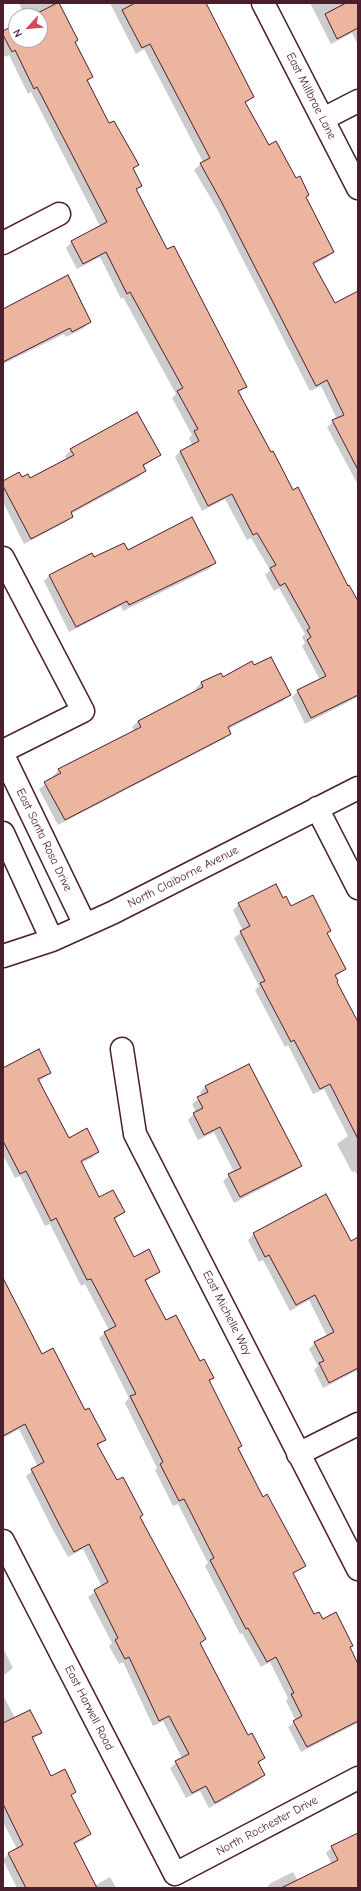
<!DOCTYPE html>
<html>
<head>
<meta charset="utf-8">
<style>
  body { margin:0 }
  #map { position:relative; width:361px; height:1891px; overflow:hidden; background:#fff; font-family:"Comic Neue",sans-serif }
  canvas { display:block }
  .frame { position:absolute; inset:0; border:4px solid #4a1f2b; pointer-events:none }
  .north { position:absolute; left:8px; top:8px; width:40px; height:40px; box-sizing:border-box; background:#fff; border:1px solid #b7a5aa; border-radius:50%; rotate:243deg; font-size:11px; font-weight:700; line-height:16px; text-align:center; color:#4a1f2b }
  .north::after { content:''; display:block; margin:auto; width:14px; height:18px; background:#d1495b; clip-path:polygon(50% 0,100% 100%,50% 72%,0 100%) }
</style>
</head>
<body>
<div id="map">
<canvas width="361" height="1891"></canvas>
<div class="frame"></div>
<div class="north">N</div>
</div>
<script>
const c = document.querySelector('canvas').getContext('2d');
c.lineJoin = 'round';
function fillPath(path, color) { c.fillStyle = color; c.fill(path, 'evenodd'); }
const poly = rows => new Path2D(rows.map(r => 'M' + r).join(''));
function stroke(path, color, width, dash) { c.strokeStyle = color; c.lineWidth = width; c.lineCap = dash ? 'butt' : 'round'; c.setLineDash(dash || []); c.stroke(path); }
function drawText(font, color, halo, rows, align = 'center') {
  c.font = font + ' "Comic Neue",sans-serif'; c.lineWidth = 3.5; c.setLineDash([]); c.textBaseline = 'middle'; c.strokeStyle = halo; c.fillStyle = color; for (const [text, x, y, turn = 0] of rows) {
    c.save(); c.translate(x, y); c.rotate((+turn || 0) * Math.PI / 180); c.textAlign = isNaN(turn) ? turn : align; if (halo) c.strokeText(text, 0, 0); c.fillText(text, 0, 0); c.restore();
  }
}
const shadow = poly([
  [19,3,58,3,74,43,92,77,87,82,109,124,137,165,132,170,141,186,136,191,167,250,246,386,238,393,347,588,358,603,358,697,305,724,292,697,298,691,320,680,302,646,305,643,302,637,305,634,279,588,274,591,265,575,270,570,251,538,247,540,225,499,202,511,175,457,181,451,192,445,189,438,192,435,172,398,176,394,123,297,121,299,100,257,77,269,66,248,72,242,100,226,31,92,28,94,9,55,5,57,3,52,3,32,16,25,16,40,40,40,40,16,25,16],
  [110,3,205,3,252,97,245,104,268,146,305,198,333,252,327,258,313,265,334,304,358,301,358,485,327,427,337,419,321,386,310,391,216,207,194,170,203,162,144,49,136,54],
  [310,3,358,3,358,45,352,33,331,44],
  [3,310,90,322,84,328,66,337,64,334,3,364],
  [71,450,160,454,143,467,144,471,139,477,71,514,72,517,66,522,24,544,3,502,3,482,21,479,30,480,67,460,65,456],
  [127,551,215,563,209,569,123,611,121,606,69,632,44,581,49,576,94,558],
  [254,667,289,695,283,701,228,729,229,733,224,739,58,825,39,789,54,778,53,776,59,770,134,731,132,727,138,721,197,691,195,689,201,683,220,674,222,678],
  [282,899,326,934,345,969,335,977,336,982,358,1024,358,1177,355,1171,352,1172,337,1144,348,1136,324,1089,313,1094,288,1045,285,1047,255,990,259,986,234,938,243,931,233,910,239,904],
  [3,1069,50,1073,38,1082,69,1139,98,1152,92,1158,81,1163,99,1198,123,1212,114,1220,133,1258,159,1272,145,1282,166,1322,213,1378,209,1382,241,1446,238,1449,263,1498,305,1566,292,1575,314,1616,352,1645,349,1648,358,1666,358,1723,301,1752,288,1727,296,1721,286,1701,288,1698,270,1662,261,1667,242,1633,240,1634,205,1566,208,1563,178,1504,173,1506,155,1470,157,1468,125,1403,129,1398,99,1338,109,1330,85,1284,81,1286,50,1224,45,1226,20,1176,15,1178,3,1155],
  [206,1086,301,1165,295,1171,234,1203,223,1181,234,1172,214,1132,198,1140,188,1120,196,1112,192,1104,202,1096,200,1092],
  [326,1195,358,1254,358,1370,323,1388,314,1370,318,1366,309,1349,315,1343,327,1336,309,1300,290,1311,263,1260,259,1262,248,1240,254,1234],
  [3,1288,41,1356,105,1439,97,1446,139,1518,205,1639,200,1644,247,1737,264,1758,258,1764,264,1775,258,1781,209,1808,200,1791,186,1798,170,1768,182,1758,163,1721,153,1726,123,1662,119,1664,109,1646,112,1643,88,1597,102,1587,83,1549,68,1557,54,1532,26,1476,38,1467,19,1429,3,1438],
  [3,1648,13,1668,3,1676],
  [3,1695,15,1718,40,1733,32,1740,51,1777,75,1792,71,1796,90,1834,84,1840,74,1845,94,1886,110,1877,116,1888,17,1888,3,1860,9,1853,17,1849,3,1822],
  [358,1841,358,1888,266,1888,271,1883,293,1872,298,1881,332,1864,326,1853,332,1847]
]);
const building = poly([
  [57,3,59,3,78,40,75,42,93,77,87,80,109,123,114,121,139,165,133,168,142,186,136,189,167,249,174,246,247,387,238,391,271,452,273,451,293,490,298,487,348,586,349,585,358,601,358,695,311,718,297,690,326,676,307,640,311,637,307,630,310,628,285,583,280,586,270,568,276,565,257,533,253,535,232,494,208,506,180,451,199,441,194,431,198,429,177,391,183,388,130,292,127,294,106,252,83,264,71,241,107,222,37,87,34,89,15,50,12,52,3,35,3,31,16,24,16,40,40,40,40,16,32,16,57,3],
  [135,3,206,3,254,97,245,102,269,145,276,141,296,178,300,176,309,195,306,197,334,252,313,263,335,303,358,291,358,470,332,420,344,415,327,380,316,386,221,201,200,163,210,158,150,44,142,48,122,10,135,3],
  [346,3,358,3,358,28,337,39,325,14,346,3],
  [68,275,91,322,72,332,70,328,3,362,3,309,68,275],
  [137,412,161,455,143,465,146,471,71,512,73,517,31,539,3,486,3,481,19,472,22,477,28,474,30,478,74,455,70,449,137,412],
  [192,517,216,563,129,605,127,601,76,627,49,575,92,553,94,557,124,543,128,550,192,517],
  [271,657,291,695,228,727,231,734,65,820,44,782,61,773,58,769,141,727,138,721,203,687,201,682,221,673,223,677,252,661,254,665,271,657],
  [276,884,283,898,286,896,291,906,313,895,331,931,327,933,346,969,335,975,338,981,337,982,358,1022,358,1139,330,1084,320,1089,294,1040,291,1042,260,983,265,981,240,931,250,926,238,903,276,884],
  [39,1049,51,1073,38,1079,69,1138,87,1128,99,1152,81,1161,99,1197,113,1190,125,1212,114,1218,134,1257,149,1249,160,1272,145,1280,166,1320,176,1315,200,1361,204,1359,214,1378,209,1380,242,1446,238,1448,263,1497,267,1494,306,1566,293,1573,314,1614,319,1612,323,1619,336,1612,353,1646,350,1647,358,1664,358,1721,307,1747,293,1721,302,1716,291,1694,294,1693,276,1657,267,1662,248,1628,246,1629,210,1560,214,1558,184,1499,179,1501,160,1464,163,1462,130,1396,136,1394,104,1332,116,1326,91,1279,87,1280,56,1218,51,1221,26,1171,20,1174,3,1141,3,1068,39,1049],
  [249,1064,302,1166,240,1197,228,1174,241,1168,220,1127,204,1135,193,1113,203,1108,197,1097,208,1092,205,1086,249,1064],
  [326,1194,351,1241,358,1237,358,1368,329,1383,319,1363,324,1361,314,1342,334,1332,315,1295,296,1305,269,1255,265,1257,253,1233,326,1194],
  [3,1278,42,1354,53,1348,85,1410,89,1408,106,1440,97,1444,117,1480,123,1477,143,1515,140,1517,206,1639,200,1643,248,1735,252,1733,265,1758,258,1762,265,1775,215,1803,206,1786,192,1793,175,1761,189,1754,169,1716,159,1721,129,1657,125,1659,115,1640,118,1638,94,1590,108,1582,89,1544,74,1552,60,1526,31,1469,44,1462,25,1424,3,1436,3,1278],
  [30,1710,42,1733,32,1737,51,1776,65,1769,76,1792,71,1795,91,1834,74,1843,97,1888,26,1888,8,1853,23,1845,3,1804,3,1723,30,1710],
  [358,1833,358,1888,281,1888,338,1860,331,1846,358,1833]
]);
const minor = poly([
  [263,3,358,188],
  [323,119,358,101],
  [3,243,59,214],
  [3,558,83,711,3,751],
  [3,755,85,925],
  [317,808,358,888],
  [3,833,52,940],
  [3,956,52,940,112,913,358,788],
  [122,1049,135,1134,358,1569],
  [298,1454,358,1424],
  [3,1541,175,1874,358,1778]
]);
const streetNames = [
  ["East Millbrae Lane",311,96,63],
  ["East Santa Rosa Drive",44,840,64],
  ["North Claiborne Avenue",183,877,-27],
  ["East Michelle Way",227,1313,63],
  ["East Harwell Road",89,1708,63],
  ["North Rochester Drive",267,1826,-28]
];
fillPath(shadow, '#0003');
fillPath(building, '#ebb5a0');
stroke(building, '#4a1f2b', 1);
stroke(minor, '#4a1f2b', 25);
stroke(minor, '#fff', 22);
drawText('12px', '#4a1f2b', '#fff', streetNames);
</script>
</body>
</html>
